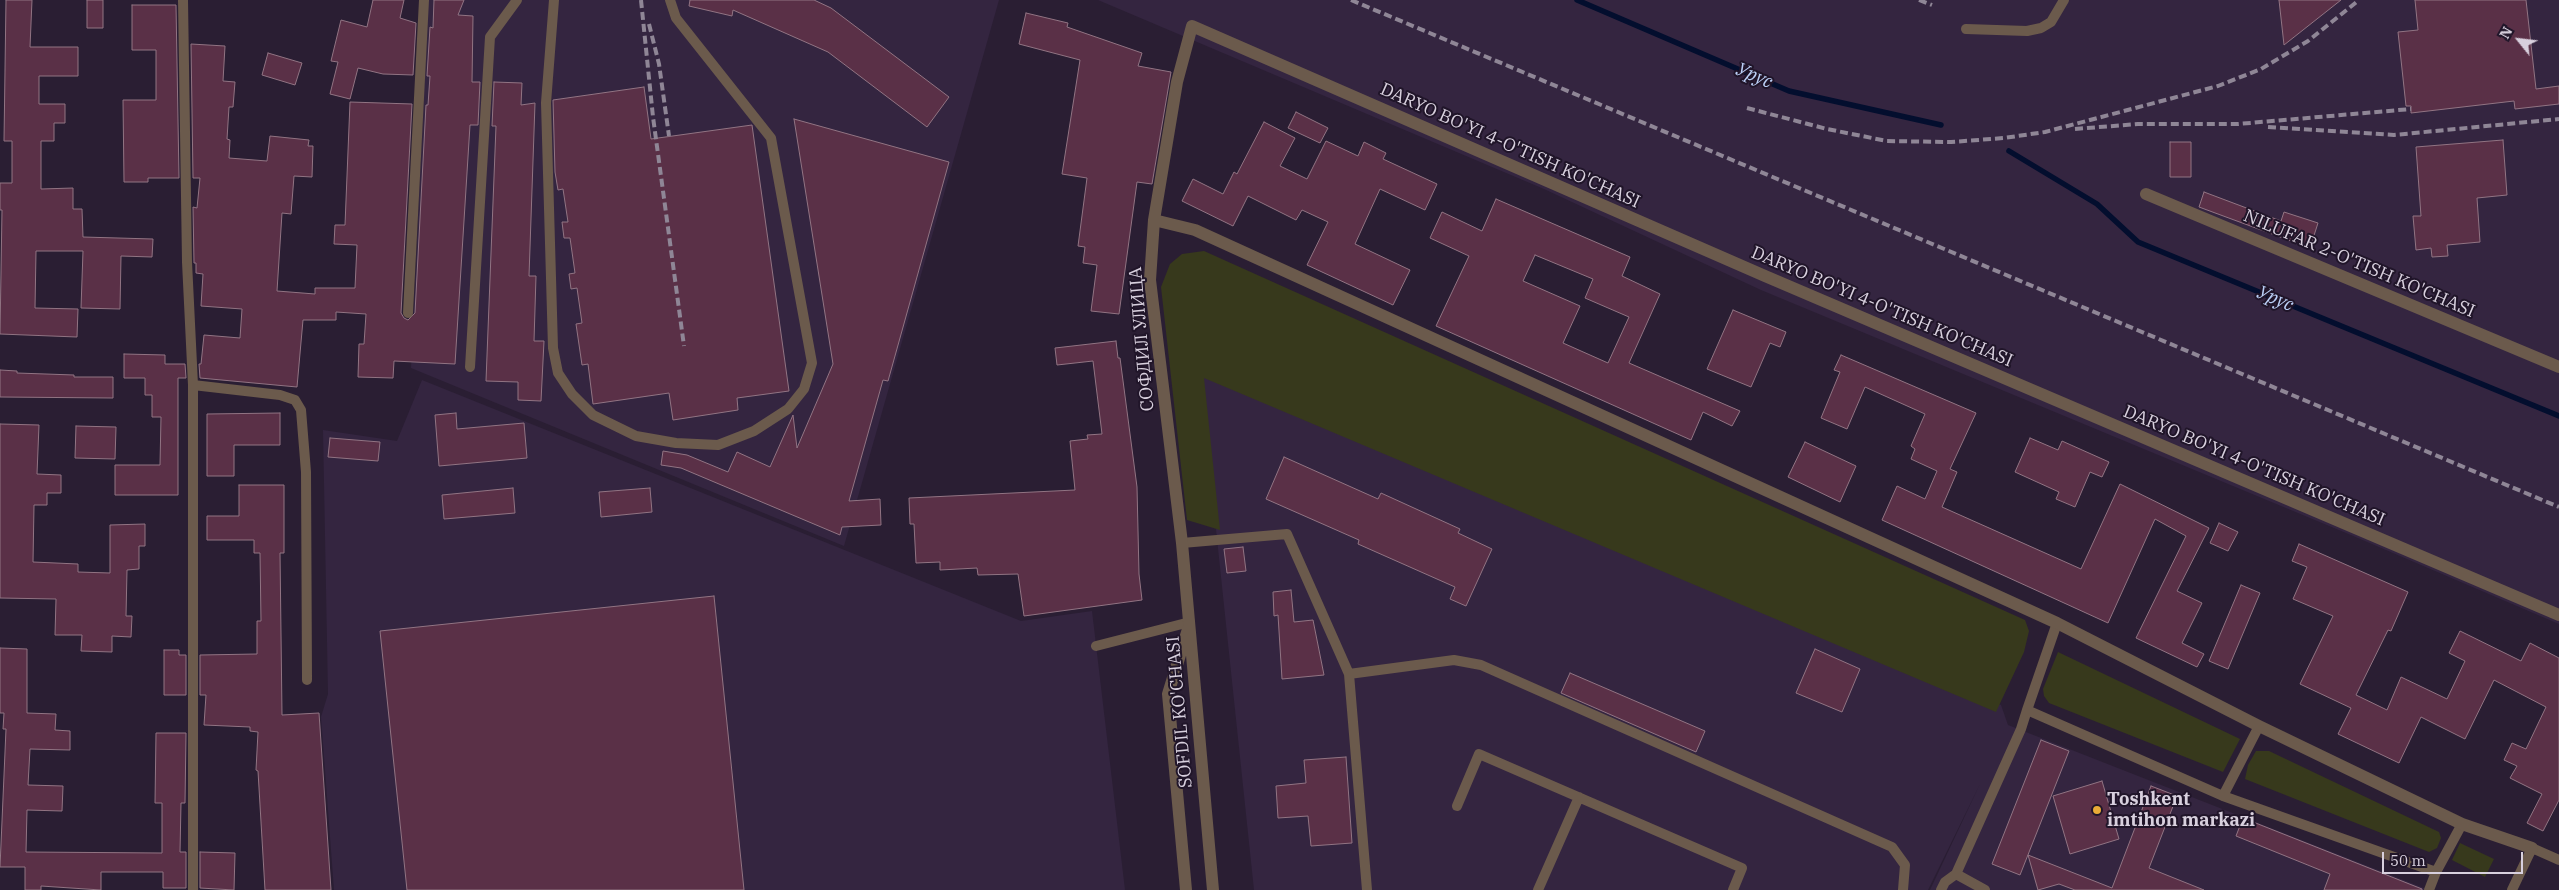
<!DOCTYPE html>
<html>
<head>
<meta charset="utf-8">
<style>
  body { margin:0 }
  #map { position:relative; width:2559px; height:890px; overflow:hidden; background:#2a1e33; font-family:"IBM Plex Serif",serif }
  canvas { display:block }
  .north { position:absolute; left:2494px; top:15px; width:50px; height:50px; -webkit-text-stroke:4px #201529; paint-order:stroke; rotate:299deg; font-size:14px; font-weight:700; line-height:20px; text-align:center; color:#d8d0de }
  .north::after { content:''; display:block; margin:auto; width:18px; height:22px; background:#d8d0de; clip-path:polygon(50% 0,100% 100%,50% 72%,0 100%) }
  .scale { position:absolute; left:2382px; top:852px; width:141px; height:22px; box-sizing:border-box; border:2px solid #d8d0de; border-top:0; padding-left:6px; font-size:15px; line-height:18px; white-space:nowrap; color:#d8d0de; -webkit-text-stroke:4px #201529; paint-order:stroke }
</style>
</head>
<body>
<div id="map">
<canvas width="2559" height="890"></canvas>
<div class="north">N</div>
<div class="scale">50 m</div>
</div>
<script>
const c = document.querySelector('canvas').getContext('2d');
c.lineJoin = 'round';
function fillPath(path, color) { c.fillStyle = color; c.fill(path, 'evenodd'); }
const poly = rows => new Path2D(rows.map(r => 'M' + r).join(''));
function stroke(path, color, width, dash) { c.strokeStyle = color; c.lineWidth = width; c.lineCap = dash ? 'butt' : 'round'; c.setLineDash(dash || []); c.stroke(path); }
function drawText(font, color, halo, rows, align = 'center') {
  c.font = font + ' "IBM Plex Serif",serif'; c.lineWidth = 4; c.setLineDash([]); c.textBaseline = 'middle'; c.strokeStyle = halo; c.fillStyle = color; for (const [text, x, y, turn = 0] of rows) {
    c.save(); c.translate(x, y); c.rotate((+turn || 0) * Math.PI / 180); c.textAlign = isNaN(turn) ? turn : align; if (halo) c.strokeText(text, 0, 0); c.fillText(text, 0, 0); c.restore();
  }
}
const built = poly([
  [428,0,999,0,844,546,411,368],
  [1098,0,2559,0,2559,624,2351,535,1761,290,1544,189],
  [1199,368,2001,705,2008,725,2429,890,1930,890,1980,784,1928,890,1254,890],
  [422,380,1021,621,1092,611,1125,890,334,890,321,717,328,694,323,430,397,441]
]);
const green = poly([
  [1204,251,2025,620,2029,631,2024,652,1996,712,1204,378,1220,530,1187,520,1161,287,1170,264,1182,254],
  [2058,652,2240,739,2223,772,2049,703,2044,696,2043,689],
  [2256,751,2269,751,2439,832,2441,838,2437,848,2429,852,2245,779,2248,765],
  [2460,843,2494,859,2485,877,2452,860]
]);
const stream = poly([
  [1577,0,1789,91,1941,125],
  [2009,151,2097,204,2138,242,2559,416]
]);
const building = poly([
  [6,0,32,0,30,47,78,47,78,76,39,76,39,104,65,104,65,123,54,123,54,141,41,141,41,189,73,188,73,209,82,209,83,237,153,239,152,257,121,256,120,309,81,308,83,251,36,251,35,308,78,309,77,337,0,334,2,210,0,210,0,183,12,183,12,141,4,141,6,0],
  [87,0,103,0,103,28,87,28,87,0],
  [373,0,404,0,400,18,416,23,413,75,383,74,358,68,350,99,330,94,338,62,331,61,341,20,367,27,373,0],
  [434,0,464,0,458,15,473,16,472,82,480,82,478,125,470,125,455,364,394,361,393,378,358,377,359,344,364,344,366,314,336,312,336,320,303,320,297,387,200,378,199,364,201,364,204,335,240,338,242,309,201,306,203,274,196,273,196,263,194,263,193,207,197,208,200,178,193,178,191,44,225,46,223,81,235,82,233,107,229,107,227,139,230,140,229,158,267,161,270,136,309,140,308,146,313,146,312,177,294,176,291,214,282,213,277,291,315,294,315,288,355,288,357,245,334,244,335,225,345,225,350,102,412,104,401,313,404,318,408,320,415,313,426,105,428,105,430,76,427,76,430,27,433,28,434,0],
  [690,0,814,0,831,8,949,97,927,127,828,52,733,10,732,16,689,6,690,0],
  [2279,0,2341,0,2284,45,2279,0],
  [2415,0,2526,0,2536,89,2559,86,2559,104,2515,109,2514,101,2411,113,2411,106,2406,106,2398,32,2418,30,2415,0],
  [132,5,176,5,179,178,148,178,148,182,124,182,123,100,156,100,156,50,132,50,132,5],
  [1026,13,1068,23,1067,27,1142,53,1138,66,1171,72,1152,184,1137,182,1119,314,1091,311,1097,265,1083,263,1085,247,1078,246,1087,178,1062,174,1080,60,1019,44,1026,13],
  [268,53,302,63,295,85,262,75,268,53],
  [494,82,522,83,521,105,535,103,529,276,536,276,534,341,544,341,541,401,518,400,518,382,486,381,496,126,492,126,494,82],
  [644,87,651,139,752,125,789,391,737,398,738,410,673,420,669,393,593,404,588,364,582,365,576,324,582,323,577,288,571,289,569,274,575,273,570,238,564,238,562,222,568,222,563,189,558,190,555,172,553,100,644,87],
  [1296,112,1328,128,1320,143,1288,128,1296,112],
  [794,119,949,162,888,381,883,380,849,501,880,499,881,525,842,527,840,535,681,468,661,465,663,451,687,455,728,472,737,452,770,467,793,415,797,448,833,364,794,119],
  [1264,122,1295,138,1280,166,1307,179,1326,141,1358,156,1364,142,1386,153,1383,159,1437,184,1425,210,1380,189,1355,244,1410,270,1393,305,1307,265,1328,222,1302,210,1296,220,1248,196,1233,226,1182,201,1193,179,1223,194,1234,172,1237,174,1264,122],
  [2503,140,2507,195,2477,198,2480,242,2447,245,2448,256,2432,257,2431,248,2416,250,2413,216,2421,216,2416,147,2503,140],
  [2170,142,2191,142,2191,177,2170,177,2170,142],
  [2204,192,2281,221,2284,212,2318,223,2310,248,2199,207,2204,192],
  [1496,199,1630,257,1622,276,1660,294,1629,363,1740,411,1732,426,1703,412,1691,440,1436,326,1469,256,1430,238,1442,212,1482,231,1496,199],
  [1535,255,1593,279,1585,298,1629,317,1608,363,1563,343,1580,306,1523,281,1535,255],
  [1733,310,1786,332,1780,347,1770,343,1751,387,1707,369,1733,310],
  [1116,341,1118,358,1120,358,1137,487,1139,574,1142,600,1024,616,1018,574,978,575,977,568,940,570,940,562,916,563,914,524,910,524,909,498,1075,490,1070,441,1088,439,1087,435,1102,434,1093,361,1057,365,1055,348,1116,341],
  [124,354,165,355,165,364,185,364,186,378,178,378,178,495,115,495,115,465,160,465,161,417,152,417,152,395,145,395,145,378,124,378,124,354],
  [1841,355,1976,413,1950,469,1957,472,1942,507,2081,569,2120,484,2209,528,2177,591,2202,603,2182,643,2204,654,2197,667,2136,638,2186,536,2155,519,2108,623,1882,520,1897,486,1925,499,1937,471,1911,459,1915,449,1911,446,1925,414,1865,387,1847,429,1821,418,1840,372,1834,370,1841,355],
  [0,370,17,371,17,373,74,375,74,377,113,377,113,398,0,397,0,370],
  [280,413,280,445,234,445,234,476,207,476,207,414,280,413],
  [456,413,457,429,524,423,527,458,439,466,435,415,456,413],
  [0,424,39,425,37,474,61,475,61,493,47,493,47,505,34,505,33,562,78,564,78,572,110,573,110,525,145,524,145,546,139,546,139,569,127,570,126,616,132,616,131,637,112,636,112,652,81,651,82,635,55,635,56,599,0,598,0,424],
  [76,426,116,427,115,459,75,458,76,426],
  [330,438,380,442,378,461,328,457,330,438],
  [2030,438,2058,450,2062,441,2109,462,2102,477,2090,472,2075,507,2056,499,2059,492,2015,472,2030,438],
  [1805,442,1856,466,1840,502,1788,477,1805,442],
  [1284,457,1378,499,1381,493,1460,529,1458,533,1492,549,1466,606,1450,599,1455,587,1358,544,1359,540,1266,499,1284,457],
  [239,485,284,485,284,553,280,553,282,715,319,713,331,890,265,890,258,771,256,770,258,732,250,731,250,727,204,725,206,695,200,695,200,655,257,654,257,621,261,621,260,553,254,553,254,540,207,540,207,516,239,516,239,485],
  [513,488,515,513,444,519,442,495,513,488],
  [650,488,652,512,601,517,599,492,650,488],
  [2219,523,2238,532,2228,551,2210,543,2219,523],
  [2299,544,2408,592,2391,631,2388,630,2356,695,2387,710,2401,677,2447,699,2465,661,2449,653,2460,631,2521,661,2530,643,2559,658,2559,800,2543,831,2527,823,2542,794,2510,778,2517,766,2504,760,2512,743,2526,749,2546,707,2494,680,2465,739,2421,717,2399,763,2338,734,2351,708,2300,684,2333,616,2293,599,2307,567,2292,561,2299,544],
  [1243,547,1246,571,1227,573,1224,549,1243,547],
  [2241,585,2260,593,2228,669,2209,661,2241,585],
  [1291,590,1294,622,1313,620,1324,675,1282,679,1278,615,1274,616,1273,592,1291,590],
  [714,596,744,890,407,890,380,631,714,596],
  [0,648,27,649,27,713,56,714,55,730,70,731,70,750,30,749,28,785,63,786,62,811,27,810,26,852,162,853,162,803,155,803,156,733,186,733,185,803,181,803,180,852,186,852,186,888,163,888,163,872,101,872,101,890,41,886,41,890,25,890,25,867,0,867,6,729,3,729,4,713,0,713,0,648],
  [1815,649,1860,669,1842,712,1796,693,1815,649],
  [164,650,179,650,179,655,186,655,186,695,164,695,164,650],
  [1570,673,1705,731,1696,752,1561,693,1570,673],
  [2041,740,2069,751,2020,875,1992,864,2041,740],
  [1346,757,1352,843,1311,846,1308,816,1278,818,1276,786,1306,783,1304,760,1346,757],
  [2102,781,2119,839,2070,854,2053,796,2102,781],
  [2151,786,2177,796,2149,868,2204,890,2075,890,2059,884,2038,890,2028,855,2112,888,2151,786],
  [2243,818,2422,889,2422,890,2324,890,2330,874,2236,836,2243,818],
  [200,852,235,853,234,890,200,888,200,852]
]);
const lane = poly([
  [183,0,187,262,193,385,193,890],
  [554,0,546,103,553,348,558,373,572,394,593,415,636,436,676,443,718,445,754,431,788,409,804,389,812,363,771,138,676,18,670,0],
  [1966,29,2027,31,2041,28,2051,22,2064,0],
  [408,313,424,0],
  [470,367,490,37,517,0],
  [193,385,280,395,295,400,301,410,306,472,307,680],
  [1182,543,1287,534,1349,674,1367,890],
  [2057,623,2027,710,2223,796,2436,872,2462,824],
  [1096,646,1190,622],
  [1349,674,1454,660,1481,665,1892,847,1905,865,1903,890],
  [2223,796,2259,726],
  [1457,806,1479,754,1742,868,1733,890],
  [1538,890,1579,797],
  [1941,890,1945,882,1956,874],
  [1985,890,1956,874,2021,729,2027,710],
  [2429,890,2436,872],
  [2512,890,2532,848,2559,860]
]);
const street = poly([
  [2146,194,2559,367],
  [1154,220,1195,230,2057,623,2259,726,2462,824,2532,848],
  [1186,890,1168,694,1188,629],
  [1213,890,1182,543,1150,280,1154,220,1177,82,1192,26,1765,276,2559,615]
]);
const rail = poly([
  [641,0,653,117,684,346],
  [1351,0,2559,507],
  [1919,0,1932,5],
  [649,24,659,64,669,136],
  [1747,108,1827,129,1887,141,1951,142,2004,138,2045,132,2218,86,2261,69,2308,41,2359,0],
  [2268,127,2394,135,2559,119],
  [2075,129,2138,124,2238,124,2411,109]
]);
const markers = [
  [2097,810,5,"#e9ab37"]
];
const streetNames = [
  ["DARYO BO'YI 4-O'TISH KO'CHASI",1510,146,24],
  ["NILUFAR 2-O'TISH KO'CHASI",2359,264,23],
  ["DARYO BO'YI 4-O'TISH KO'CHASI",1882,307,23],
  ["СОФДИЛ УЛИЦА",1142,339,-95],
  ["DARYO BO'YI 4-O'TISH KO'CHASI",2254,466,23],
  ["SOFDIL KO'CHASI",1180,712,-95]
];
const poiNames = [
  ["Toshkent",2107,800],
  ["imtihon markazi",2107,821]
];
const waterNames = [
  ["Урус",1754,76,23],
  ["Урус",2275,299,23]
];
fillPath(built, '#342540');
fillPath(green, '#37391c');
stroke(stream, '#030e2e', 5.5);
fillPath(building, '#5a3047');
stroke(building, '#917483', 1);
stroke(lane, '#6b5a4c', 10);
stroke(street, '#6b5a4c', 12);
stroke(rail, '#8f8696', 4, [8, 4]);
for (const [x, y, r, color] of markers) { const dot = new Path2D(); dot.arc(x, y, r, 0, 2 * Math.PI); c.fillStyle = color; c.fill(dot); stroke(dot, '#201529', 2); }
drawText('18px', '#d8d0de', '#201529', streetNames);
drawText('bold 18px', '#d8d0de', '#201529', poiNames, 'left');
drawText('italic 19px', '#bbcff6', '#201529', waterNames);
</script>
</body>
</html>
